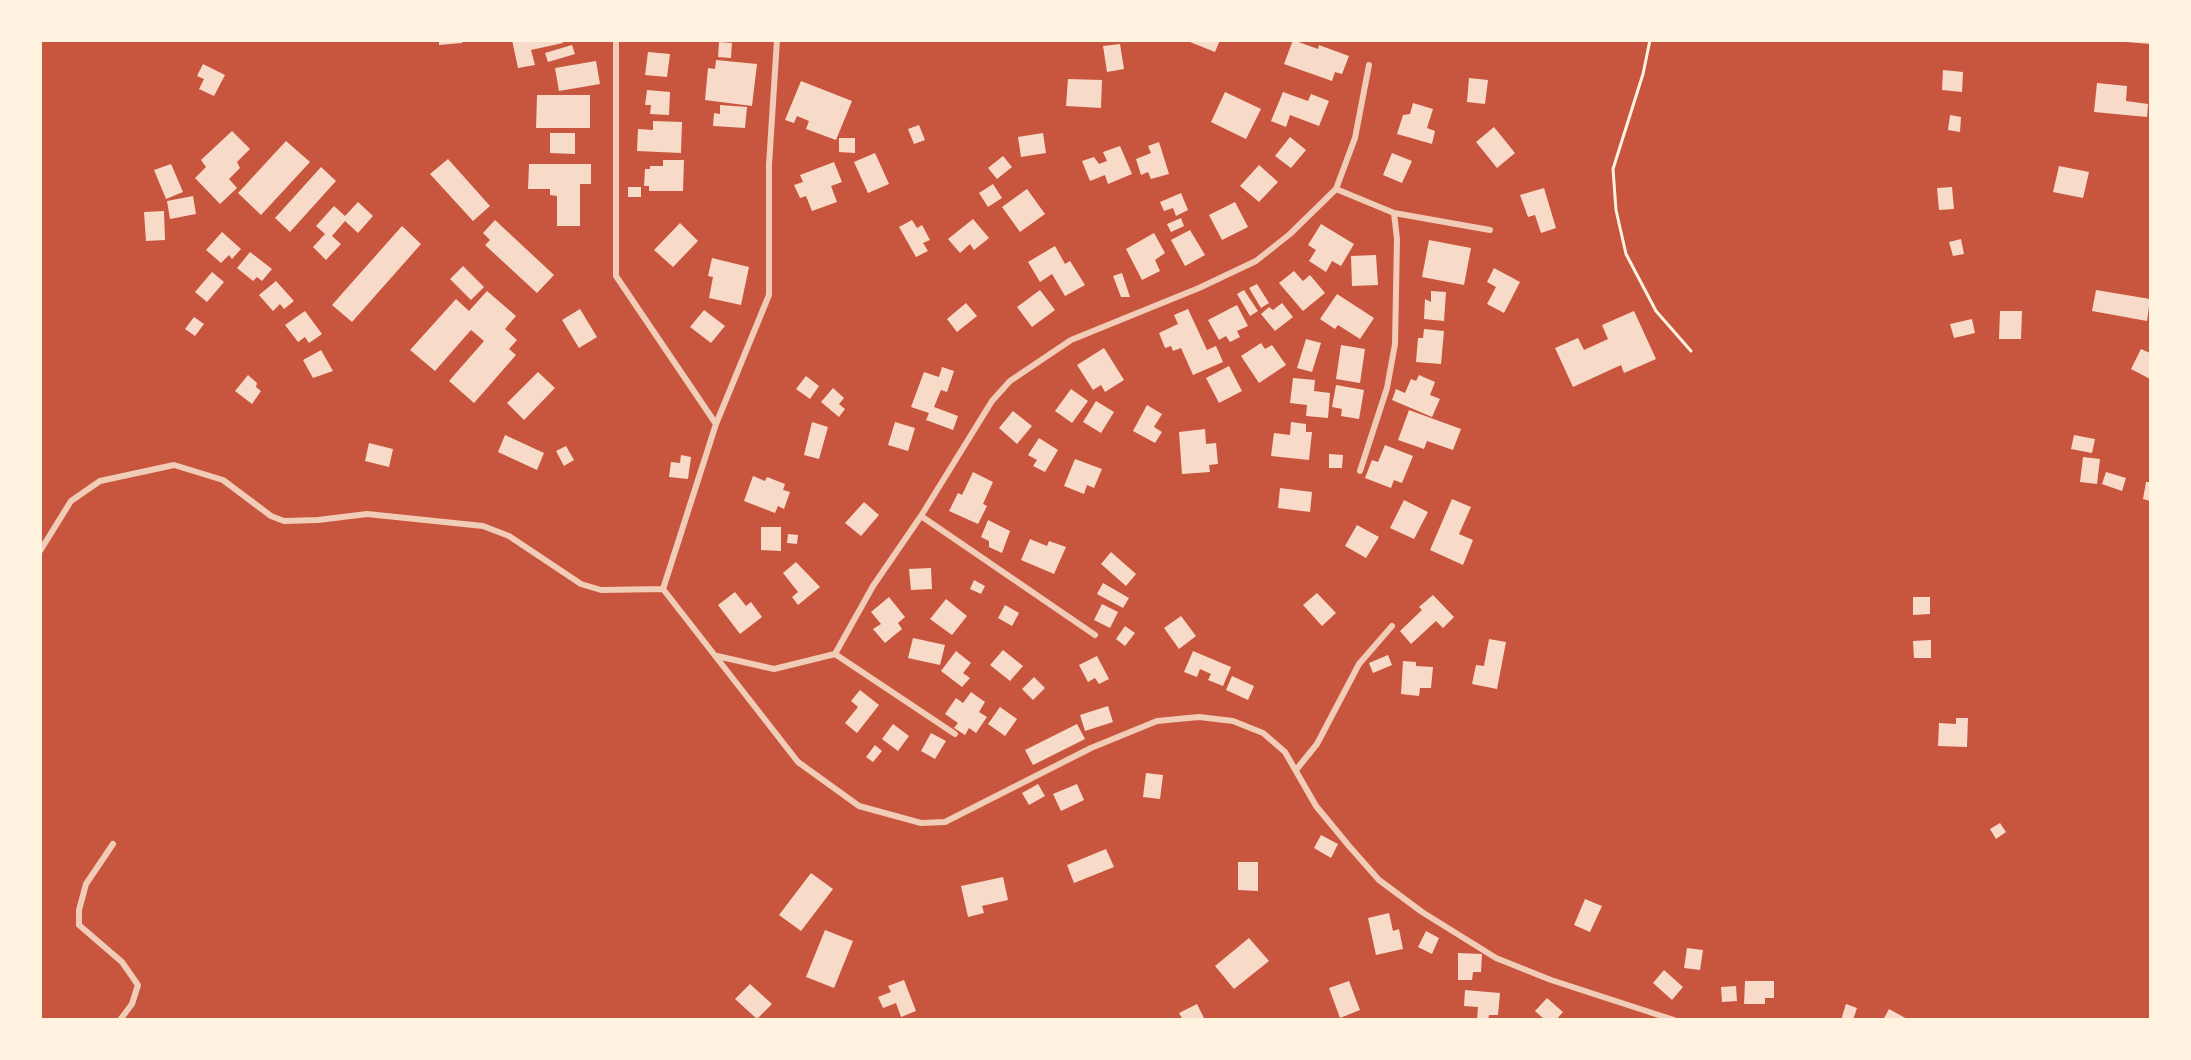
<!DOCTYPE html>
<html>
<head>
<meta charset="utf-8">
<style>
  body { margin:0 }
  #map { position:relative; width:2191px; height:1060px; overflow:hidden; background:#c8553d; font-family:Jost,sans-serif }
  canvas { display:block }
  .frame { position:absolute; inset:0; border:42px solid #fff3e0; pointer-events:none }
</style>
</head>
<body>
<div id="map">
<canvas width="2191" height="1060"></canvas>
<div class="frame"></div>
</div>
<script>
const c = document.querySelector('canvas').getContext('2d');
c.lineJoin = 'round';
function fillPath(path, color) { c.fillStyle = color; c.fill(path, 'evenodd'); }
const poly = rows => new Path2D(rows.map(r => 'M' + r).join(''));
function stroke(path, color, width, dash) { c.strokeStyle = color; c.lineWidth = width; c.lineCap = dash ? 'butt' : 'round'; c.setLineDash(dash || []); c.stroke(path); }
const building = poly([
  [439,40,462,40,462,43,439,45],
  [512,40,562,40,563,43,531,50,535,65,518,68],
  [1185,40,1220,40,1215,52],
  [1293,40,1318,49,1319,45,1349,56,1342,74,1335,72,1332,81,1284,64],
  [2126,40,2150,40,2150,44,2126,42],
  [719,42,732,43,731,58,718,57],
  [1120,44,1124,69,1107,72,1103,46],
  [572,45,575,54,548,62,545,53],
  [648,52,670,54,667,77,645,75],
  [716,60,757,64,752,106,705,100,708,68,715,69],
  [596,61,600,84,559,91,555,68],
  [203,64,225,75,214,96,199,89,204,79,197,76],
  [1943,70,1963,72,1962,92,1942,90],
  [1469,78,1488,80,1485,104,1467,102],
  [1068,79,1102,80,1101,108,1066,106],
  [801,81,852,101,836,140,806,129,809,121,797,116,794,123,785,120],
  [2097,83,2127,86,2126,101,2148,104,2147,117,2094,112],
  [647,90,670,92,669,115,650,114,651,105,645,105],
  [1225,92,1261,109,1246,139,1211,122],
  [1283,92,1308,101,1311,94,1329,101,1319,126,1290,115,1286,127,1271,121],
  [537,95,590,95,590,128,536,128],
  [1413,103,1433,109,1427,128,1435,131,1432,144,1397,134,1403,115,1410,114],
  [720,105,747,107,745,128,713,126,714,113,720,114],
  [1950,115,1961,117,1960,132,1948,130],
  [653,121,682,122,681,153,637,151,638,129,653,130],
  [919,125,925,140,914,144,908,129],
  [1494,127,1515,153,1497,168,1476,142],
  [232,131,250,149,237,162,240,168,229,179,237,188,220,204,195,178,206,167,201,160],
  [550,133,575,133,575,154,550,153],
  [1043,133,1046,153,1021,157,1018,137],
  [1290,137,1306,150,1291,168,1275,156],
  [839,138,855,138,855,153,839,152],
  [286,141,310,162,261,215,238,193],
  [1159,142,1169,174,1151,179,1148,172,1141,175,1136,159,1151,153,1148,146],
  [1120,146,1132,174,1108,184,1105,175,1090,181,1082,161,1094,157,1099,164,1107,161,1103,152],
  [875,153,889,184,868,193,854,162],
  [1392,153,1412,161,1402,183,1383,175],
  [1003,156,1012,167,997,179,988,168],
  [448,159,490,206,473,221,430,174],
  [663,160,684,160,683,191,649,191,649,186,644,186,645,169,650,169,650,166,663,166],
  [834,162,842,182,831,186,837,202,812,211,806,196,800,198,794,185,803,182,800,175],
  [171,164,183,192,166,199,154,170],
  [529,164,591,164,591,184,580,184,580,226,557,226,557,196,550,195,550,189,528,189],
  [1259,165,1278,182,1259,202,1240,186],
  [2059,166,2089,172,2083,198,2053,192],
  [321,167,336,181,290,232,275,218],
  [993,184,1002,198,988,207,979,193],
  [628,187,641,187,641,197,628,197],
  [1952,187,1954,209,1939,210,1937,188],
  [1544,188,1556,228,1541,233,1535,215,1528,217,1520,195],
  [1027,189,1045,214,1020,232,1002,207],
  [1181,193,1188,210,1176,216,1173,208,1164,211,1160,202],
  [193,196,196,214,170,219,167,201],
  [358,202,373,216,358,233,345,221,332,236,341,244,326,260,313,247,325,234,316,226,334,206,345,216],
  [1235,202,1248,227,1222,240,1209,215],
  [164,211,165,240,146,241,144,212],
  [1181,218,1184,226,1171,232,1167,224],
  [973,219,989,238,974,250,970,244,960,253,948,239],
  [495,220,554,275,537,293,485,245,490,240,483,233],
  [912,220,917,228,922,225,930,240,923,243,928,251,916,257,899,227],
  [680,223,698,241,673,267,654,250],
  [1321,224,1354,244,1341,266,1332,261,1326,272,1309,261,1316,250,1308,245],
  [402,226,421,244,352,322,332,305],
  [1190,230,1205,255,1185,266,1171,240],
  [222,232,241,249,232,259,229,255,221,263,206,250],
  [1154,233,1165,253,1155,260,1160,271,1142,280,1126,249],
  [1961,239,1964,254,1953,256,1949,242],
  [1429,240,1471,248,1464,285,1422,277],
  [1055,246,1065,264,1070,261,1085,285,1065,296,1052,274,1040,282,1028,262],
  [250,252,272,269,262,281,257,277,253,281,237,268],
  [1376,255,1378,285,1352,286,1351,256],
  [712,258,749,267,741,305,709,298,713,277,708,276],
  [463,266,484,287,471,300,450,279],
  [1494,268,1520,282,1504,313,1487,304,1496,287,1487,282],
  [1294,271,1303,281,1310,275,1325,293,1303,311,1279,283],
  [212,272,224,282,207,302,195,292],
  [1122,273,1130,297,1121,297,1113,276],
  [276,281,294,301,284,309,280,304,273,311,259,295],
  [1257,284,1269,303,1261,308,1249,288],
  [1040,290,1055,310,1032,327,1017,307],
  [1244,290,1258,311,1250,316,1237,294],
  [2096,290,2150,299,2147,321,2092,311],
  [487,291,516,316,505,329,517,340,509,349,516,355,474,403,449,381,484,341,471,330,435,371,410,350,456,299,469,311],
  [1431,291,1446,292,1444,321,1424,319,1425,299,1431,302],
  [1337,294,1374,318,1360,339,1338,325,1335,329,1320,319],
  [966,303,977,316,957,332,947,319],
  [1282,303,1293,317,1275,331,1261,314,1269,307,1273,310],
  [1237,305,1248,326,1237,331,1240,337,1230,342,1226,336,1219,340,1208,320],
  [580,309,597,337,579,348,562,320],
  [1188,309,1207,350,1216,346,1223,362,1193,375,1181,348,1173,351,1171,346,1165,348,1159,333,1178,324,1174,315],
  [704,310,725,326,711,343,690,327],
  [305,311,322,334,309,343,305,337,298,342,285,325],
  [1634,311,1656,359,1624,373,1621,365,1573,387,1555,348,1578,338,1584,350,1608,339,1602,325],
  [2000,311,2022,311,2021,339,1999,339],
  [194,317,204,324,195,336,185,329],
  [1972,319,1975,333,1954,338,1950,324],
  [1424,329,1444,331,1441,364,1416,362,1418,338,1423,338],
  [1306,339,1321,343,1312,372,1297,368],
  [1261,343,1265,349,1272,345,1286,365,1259,383,1241,356],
  [1341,345,1365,349,1360,383,1336,379],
  [1104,348,1124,380,1105,392,1101,385,1093,390,1077,365],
  [2141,349,2150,353,2150,379,2131,369],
  [321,350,333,371,313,378,303,360],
  [1229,366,1242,391,1219,403,1206,378],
  [942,367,954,371,947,392,941,390,934,407,958,416,953,430,926,420,929,413,911,407,924,372,939,377],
  [538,372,555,388,524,420,507,403],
  [248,375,257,383,256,387,261,391,252,404,235,391],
  [1419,375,1435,382,1430,395,1440,399,1432,417,1392,400,1396,389,1405,393,1411,379,1416,381],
  [806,376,819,386,810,399,796,389],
  [1293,378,1315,380,1314,391,1330,393,1328,418,1306,416,1307,405,1290,403],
  [1336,385,1364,390,1359,419,1341,416,1342,409,1332,407],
  [833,388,844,398,839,404,845,409,839,417,821,402],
  [1071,389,1088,401,1072,423,1055,411],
  [1096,401,1114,412,1101,433,1083,422],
  [1147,405,1162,414,1154,427,1162,432,1155,443,1133,431],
  [1409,410,1461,429,1453,450,1427,441,1424,449,1398,440],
  [1013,411,1032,426,1017,444,999,428],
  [812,422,828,427,819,459,804,455],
  [895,422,915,428,908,451,888,445],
  [1291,422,1306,424,1306,432,1312,432,1309,460,1271,456,1274,433,1290,435],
  [1205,429,1206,444,1216,443,1218,464,1209,465,1210,472,1182,474,1179,432],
  [505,435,544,453,537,470,498,452],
  [2074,435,2095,439,2092,453,2071,449],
  [1039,438,1058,450,1045,472,1033,466,1037,460,1028,455],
  [369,443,393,449,389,467,365,461],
  [1385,445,1413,456,1402,483,1394,480,1391,488,1365,478,1372,460,1378,462],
  [566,446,574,460,564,466,556,451],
  [1329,454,1343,455,1342,468,1329,468],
  [681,455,691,457,688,479,669,477,671,462,680,463],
  [2083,457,2100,459,2097,484,2080,482],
  [1075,459,1102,469,1094,488,1087,485,1084,494,1064,486],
  [973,472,993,482,983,504,987,506,978,524,949,511,958,493,962,495],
  [2106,472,2126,478,2122,491,2102,484],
  [753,476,765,481,767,477,785,484,783,490,790,492,784,509,778,506,775,513,744,501],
  [2146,482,2150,482,2150,501,2143,499],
  [1280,488,1312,492,1310,512,1278,508],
  [1452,499,1471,507,1459,534,1473,540,1463,565,1430,550],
  [1404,500,1428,512,1414,539,1390,528],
  [864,502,879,515,861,536,845,523],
  [988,520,1010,531,1002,553,989,547,989,541,981,537],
  [1357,525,1379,537,1366,558,1345,546],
  [761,527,781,527,781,551,761,550],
  [788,534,798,535,797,544,787,543],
  [1030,539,1047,546,1049,541,1066,547,1054,574,1021,560],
  [1111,552,1136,574,1126,586,1101,564],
  [796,562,820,587,798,605,792,597,798,592,783,573],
  [931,568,932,589,911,590,909,569],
  [974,580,985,586,981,594,970,589],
  [1103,583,1129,598,1123,608,1097,594],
  [735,592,746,606,751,602,762,617,740,634,718,605],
  [1317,593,1336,613,1322,626,1303,605],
  [1433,595,1454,617,1443,628,1436,621,1411,644,1400,631,1422,610,1419,607],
  [889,597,905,617,898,623,902,629,885,643,873,629,881,624,871,612],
  [1913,597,1930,597,1930,614,1913,615],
  [946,599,967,616,952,635,930,619],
  [1102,604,1118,612,1110,628,1094,620],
  [1005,605,1019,613,1012,626,998,618],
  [1181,616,1196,636,1179,649,1164,628],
  [1125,626,1135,633,1125,646,1116,639],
  [913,638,945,645,940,665,908,658],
  [1489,639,1506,642,1497,689,1472,684,1476,665,1484,666],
  [1931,640,1931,658,1914,658,1913,641],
  [1003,650,1023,666,1010,681,990,665],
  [956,651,971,663,963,673,970,678,962,687,941,671],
  [1193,651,1231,667,1223,686,1208,680,1211,674,1200,669,1197,677,1184,672],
  [1388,655,1392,665,1373,673,1369,663],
  [1097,656,1109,679,1099,684,1095,678,1088,682,1079,665],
  [1403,661,1416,662,1416,666,1433,667,1431,688,1420,688,1419,696,1401,694],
  [1232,676,1254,686,1248,700,1226,690],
  [1034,677,1045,688,1033,700,1022,689],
  [860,690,879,705,857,733,845,723,858,707,851,701],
  [971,692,985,702,979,712,987,717,976,733,969,728,965,735,954,728,958,723,945,714,956,698,963,703],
  [1108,706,1113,722,1085,731,1080,715],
  [1000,707,1017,719,1005,736,988,724],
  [1956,718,1968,718,1967,747,1938,746,1939,723,1956,724],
  [893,724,909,736,898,751,882,739],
  [1077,724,1085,739,1033,765,1025,750],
  [931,733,946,741,935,759,921,751],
  [875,745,882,751,873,762,866,757],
  [1146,773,1163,775,1160,799,1143,797],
  [1038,784,1045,796,1029,805,1022,793],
  [1077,784,1084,800,1061,811,1053,794],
  [2000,823,2006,832,1996,839,1990,829],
  [1321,835,1338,844,1331,858,1314,848],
  [1106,849,1114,867,1074,883,1067,865],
  [1238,862,1258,862,1258,891,1238,890],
  [811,873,833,889,801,931,779,915],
  [1003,877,1008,900,982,906,984,913,968,917,961,886],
  [1585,899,1602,906,1590,932,1574,925],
  [1389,913,1393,931,1399,929,1403,949,1376,955,1368,918],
  [825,930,853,941,834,988,806,977],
  [1426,931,1439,938,1432,954,1418,947],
  [1249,938,1269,961,1234,989,1215,966],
  [1687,948,1703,950,1700,970,1684,968],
  [1458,953,1482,954,1481,972,1473,972,1472,980,1458,980],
  [1664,970,1683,987,1672,1000,1653,983],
  [904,980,916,1011,901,1017,896,1003,883,1008,878,997,891,992,888,986],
  [1349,981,1360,1010,1340,1018,1329,988],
  [1745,981,1774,981,1774,998,1765,998,1765,1004,1744,1004],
  [750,984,772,1004,757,1019,735,999],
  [1736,986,1737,1001,1722,1002,1721,987],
  [1465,990,1500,993,1498,1015,1489,1015,1488,1020,1477,1020,1478,1007,1464,1006],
  [1547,998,1563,1012,1556,1020,1545,1020,1535,1011],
  [1197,1004,1205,1020,1183,1020,1179,1013],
  [1846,1004,1857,1008,1853,1020,1841,1020],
  [1889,1009,1909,1020,1883,1020]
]);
const path = poly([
  [1650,40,1643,74,1613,169,1616,210,1626,254,1656,311,1691,351]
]);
const minor = poly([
  [616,40,616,276,716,424],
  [1336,189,1394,213,1490,230],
  [1360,471,1387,388,1395,344,1397,239,1394,213],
  [921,516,1095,635],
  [40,551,71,501,100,481,174,465,223,480,271,516,284,521,318,520,367,514,483,526,509,536,581,584,601,590,663,589],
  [663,589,798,762,859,806,921,823,945,822,1091,748,1157,721,1199,717,1233,721,1263,733,1285,752,1316,806,1349,846,1379,880,1422,912,1496,958,1551,980,1674,1020],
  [663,589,716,424,769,295,769,165,777,40],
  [835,654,955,734],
  [717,656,774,669,835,654,873,586,921,516,992,401,1010,381,1071,340,1199,288,1256,261,1290,234,1336,189,1355,138,1369,65],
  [1296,770,1317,744,1359,664,1392,626],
  [113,844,86,884,79,910,79,925,122,962,138,985,132,1004,120,1020]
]);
fillPath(building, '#f7dbc8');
stroke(path, '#fff3e0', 3);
stroke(minor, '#f1ccb7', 6);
</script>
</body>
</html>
